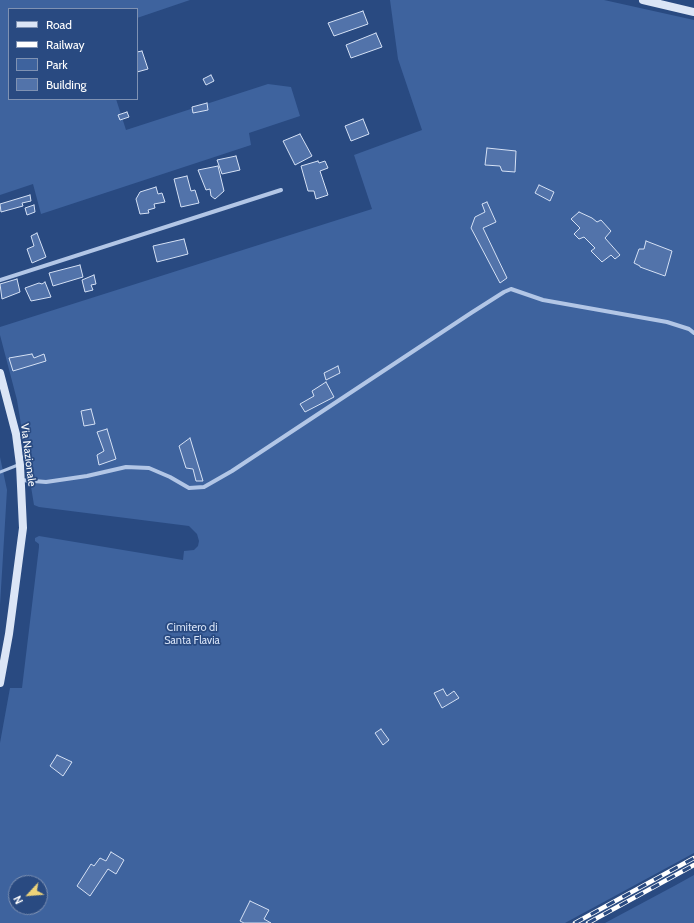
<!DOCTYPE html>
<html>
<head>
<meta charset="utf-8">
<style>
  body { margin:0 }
  #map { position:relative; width:694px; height:923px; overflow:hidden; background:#294a81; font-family:Cabin,sans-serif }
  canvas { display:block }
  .legend { position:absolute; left:8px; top:8px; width:130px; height:92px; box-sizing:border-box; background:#294a81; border:1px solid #7f92b3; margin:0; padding:5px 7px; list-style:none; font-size:12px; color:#fff }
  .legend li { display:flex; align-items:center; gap:8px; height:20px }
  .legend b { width:20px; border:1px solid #7f92b3 }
  .north { position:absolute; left:8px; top:875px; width:40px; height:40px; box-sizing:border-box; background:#294a81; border:1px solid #7f92b3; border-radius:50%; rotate:244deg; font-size:11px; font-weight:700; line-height:16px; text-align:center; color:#fff }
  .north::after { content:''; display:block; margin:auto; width:14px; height:18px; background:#edd379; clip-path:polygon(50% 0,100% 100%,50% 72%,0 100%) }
</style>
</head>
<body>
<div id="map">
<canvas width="694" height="923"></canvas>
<ul class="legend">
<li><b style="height:5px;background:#dbe5f6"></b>Road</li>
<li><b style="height:5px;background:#fff"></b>Railway</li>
<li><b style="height:11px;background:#3e639e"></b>Park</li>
<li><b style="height:11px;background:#5273aa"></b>Building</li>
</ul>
<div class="north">N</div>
</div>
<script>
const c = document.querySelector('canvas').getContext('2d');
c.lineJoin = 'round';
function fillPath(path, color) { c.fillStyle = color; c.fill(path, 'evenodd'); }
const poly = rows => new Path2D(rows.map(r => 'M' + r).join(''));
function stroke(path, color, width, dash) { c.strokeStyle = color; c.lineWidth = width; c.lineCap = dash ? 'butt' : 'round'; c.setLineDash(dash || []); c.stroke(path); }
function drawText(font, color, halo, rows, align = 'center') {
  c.font = font + ' Cabin,sans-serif'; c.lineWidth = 3.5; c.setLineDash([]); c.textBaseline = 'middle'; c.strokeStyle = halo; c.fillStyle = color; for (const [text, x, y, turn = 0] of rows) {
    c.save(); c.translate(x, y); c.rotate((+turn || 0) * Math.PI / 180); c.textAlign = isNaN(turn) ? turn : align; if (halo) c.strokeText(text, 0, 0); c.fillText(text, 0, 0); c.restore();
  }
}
const green = poly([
  [0,0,190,0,137,18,137,9,9,9,9,99,116,99,126,130,268,84,291,87,300,116,249,133,251,145,41,214,33,184,0,195],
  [390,0,604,0,694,20,694,853,565,923,0,923,0,743,10,688,22,688,39,547,39,544,35,541,35,538,39,536,183,560,184,551,194,550,198,546,199,541,197,534,189,526,39,507,34,505,17,400,0,335,0,327,372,209,354,155,422,130,398,59],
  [16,883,40,883,40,907,16,907],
  [0,457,7,490,0,605],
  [694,875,694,923,605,923,676,885]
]);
const building = poly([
  [363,11,368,24,334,36,328,23,363,11],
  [376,33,382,47,351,58,346,45,376,33],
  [142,51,148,69,137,72,137,52,142,51],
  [211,75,214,81,206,85,203,79,211,75],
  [207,103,208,110,193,113,192,107,207,103],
  [127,112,129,117,120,120,118,115,127,112],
  [363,119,369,134,351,141,345,126,363,119],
  [300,134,312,156,295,165,283,141,300,134],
  [487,148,516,151,515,172,502,171,500,166,485,165,487,148],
  [236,156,240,170,222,174,217,160,236,156],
  [318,161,319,163,325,161,328,168,320,171,328,195,316,199,314,191,308,191,301,166,318,161],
  [218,166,224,191,215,199,211,196,210,189,206,190,198,170,218,166],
  [187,176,191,191,195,190,199,203,181,207,174,179,187,176],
  [539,185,554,192,550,201,535,193,539,185],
  [156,187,158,194,162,193,165,202,154,204,155,208,148,210,149,213,140,214,136,199,140,192,156,187],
  [30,195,31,201,22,203,23,206,1,212,0,204,30,195],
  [487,202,496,222,483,228,507,278,500,283,471,228,475,217,485,212,482,204,487,202],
  [34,205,35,212,27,215,25,208,34,205],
  [579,212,592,218,597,222,601,220,611,231,605,238,620,255,615,259,611,255,602,262,591,251,595,248,584,237,579,239,574,234,580,228,571,219,579,212],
  [37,233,46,257,32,263,27,249,34,246,31,236,37,233],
  [184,239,188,254,157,262,153,246,184,239],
  [646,241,672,251,665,276,640,267,640,266,634,263,639,249,644,249,646,241],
  [80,265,83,277,53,286,49,273,80,265],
  [94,275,96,284,91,285,93,290,85,292,82,280,94,275],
  [17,279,20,292,2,299,0,284,17,279],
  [45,282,51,297,31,301,25,288,39,283,42,284,45,282],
  [32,354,34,358,44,354,46,361,13,371,9,358,32,354],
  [338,366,340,373,326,380,324,373,338,366],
  [326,382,334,397,305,412,300,404,314,396,312,391,326,382],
  [91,409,95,424,84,426,81,411,91,409],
  [107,429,116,459,99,465,97,455,104,451,97,432,107,429],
  [190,438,203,481,196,481,193,469,186,468,179,446,190,438],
  [443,689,447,696,454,691,459,698,442,708,434,693,443,689],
  [381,729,389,740,383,745,375,733,381,729],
  [57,755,72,762,63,776,50,766,57,755],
  [111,852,124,860,116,874,108,869,90,896,77,886,91,864,94,866,100,858,106,861,111,852],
  [250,901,269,910,264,919,271,923,244,923,240,921,250,901]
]);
const lane = poly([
  [0,472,18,465]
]);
const street = poly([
  [0,280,281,190],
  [21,480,46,482,87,476,126,467,149,468,170,477,189,488,204,487,232,471,471,313,504,292,511,289,543,300,667,322,689,329,694,333]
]);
const secondary = poly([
  [643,0,694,12],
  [0,373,16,434,20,465,23,528,9,634,0,683]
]);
const rail = poly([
  [575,923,694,858],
  [588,923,694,865]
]);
const streetNames = [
  ["Via Nazionale",28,455,83]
];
const parkNames = [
  ["Cimitero di",192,628],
  ["Santa Flavia",192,641]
];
fillPath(green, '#3e639e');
fillPath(building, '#5273aa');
stroke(building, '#d5e1f5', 1);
stroke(lane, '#b2c6e6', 3);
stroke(street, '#b2c6e6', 4);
stroke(secondary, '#dbe5f6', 8);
stroke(rail, '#fff', 4.5);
stroke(rail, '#294a81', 3, [9]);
drawText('11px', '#fff', '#294a81', streetNames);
drawText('11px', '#d5e1f5', '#294a81', parkNames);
</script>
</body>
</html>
